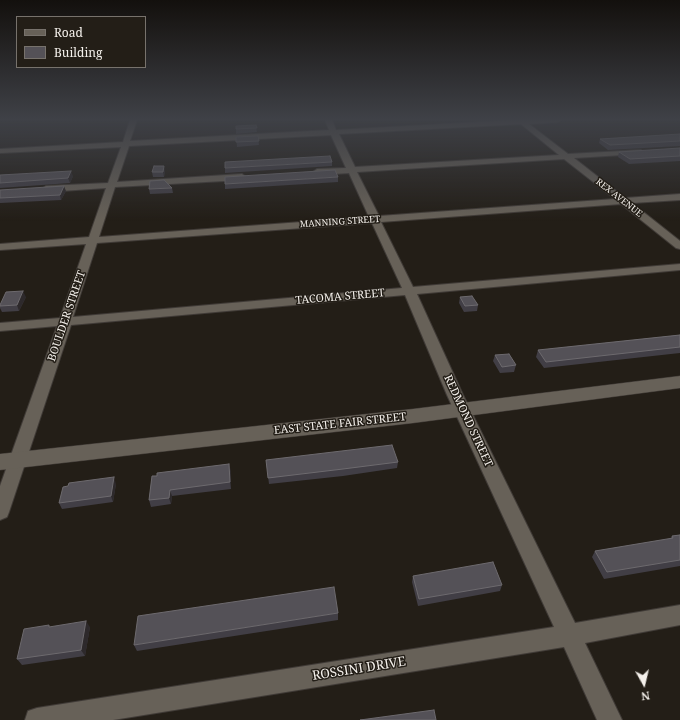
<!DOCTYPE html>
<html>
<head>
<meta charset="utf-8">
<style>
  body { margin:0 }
  #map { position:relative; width:680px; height:720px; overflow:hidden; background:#231e17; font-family:"Noto Serif",serif }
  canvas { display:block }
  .legend { position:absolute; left:16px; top:16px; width:130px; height:52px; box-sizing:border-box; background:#231e17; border:1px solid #77726c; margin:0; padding:5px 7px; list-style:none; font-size:12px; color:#f4f0eb }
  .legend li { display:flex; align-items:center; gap:8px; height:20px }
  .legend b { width:20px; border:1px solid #77726c }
  .north { position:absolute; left:624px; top:664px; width:40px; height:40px; -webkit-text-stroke:3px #231e17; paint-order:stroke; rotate:172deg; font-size:11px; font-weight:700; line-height:16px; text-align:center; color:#f4f0eb }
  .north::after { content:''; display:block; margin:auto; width:14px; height:18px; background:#f4f0eb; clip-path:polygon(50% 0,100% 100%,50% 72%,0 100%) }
</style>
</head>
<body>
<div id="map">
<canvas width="680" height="720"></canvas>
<ul class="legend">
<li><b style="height:5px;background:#676158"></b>Road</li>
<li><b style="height:11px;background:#545157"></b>Building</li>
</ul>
<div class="north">N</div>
</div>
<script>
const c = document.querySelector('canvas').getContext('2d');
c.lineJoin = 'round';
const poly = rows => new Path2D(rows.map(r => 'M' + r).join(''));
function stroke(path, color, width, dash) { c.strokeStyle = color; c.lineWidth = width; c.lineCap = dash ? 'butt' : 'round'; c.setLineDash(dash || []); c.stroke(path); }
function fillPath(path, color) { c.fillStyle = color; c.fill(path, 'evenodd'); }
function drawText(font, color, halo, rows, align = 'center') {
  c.font = font + ' "Noto Serif",serif'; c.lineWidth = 3; c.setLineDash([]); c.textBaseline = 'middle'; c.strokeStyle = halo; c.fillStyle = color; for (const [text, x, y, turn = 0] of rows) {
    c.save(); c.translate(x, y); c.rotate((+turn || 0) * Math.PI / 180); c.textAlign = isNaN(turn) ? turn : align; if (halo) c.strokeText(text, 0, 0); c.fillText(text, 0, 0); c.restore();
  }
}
const minor = poly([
  [130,120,137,120,130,141,329,130,325,120,332,120,336,130,516,120,561,120,558,122,529,124,568,154,641,150,642,152,638,154,574,158,625,198,680,194,680,200,632,203,680,241,680,249,676,248,621,204,381,222,413,287,680,264,680,270,417,294,463,395,575,623,680,605,680,625,585,643,622,720,597,720,564,647,113,720,25,720,28,711,37,708,554,627,447,395,405,295,71,325,9,512,7,517,0,520,0,486,57,326,0,331,0,323,60,318,86,244,0,250,0,244,89,237,106,188,46,192,42,189,46,186,108,183,121,147,0,153,0,149,123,142,130,120],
  [521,124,559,155,355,167,339,134,521,124],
  [331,135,346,168,317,169,313,172,317,175,349,173,369,217,99,237,115,187,242,180,246,177,242,174,117,182,129,146,331,135],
  [564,159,615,199,379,216,357,172,564,159],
  [372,223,402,288,73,317,97,243,372,223]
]);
const tertiary = poly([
  [680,376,680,388,413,423,0,470,0,454,413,409,680,376]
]);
const wall = poly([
  [256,125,257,132,236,134,236,126],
  [680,134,680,146,608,150,599,143,600,139],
  [258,136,259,145,237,147,236,137],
  [680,148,680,161,629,164,618,157,619,152],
  [332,162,332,166,225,173,225,168],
  [165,171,164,177,153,177,152,172],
  [0,175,73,176,70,183,0,188],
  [338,177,338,182,225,189,225,184],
  [172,188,173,193,150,194,149,189],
  [0,190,66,191,61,200,0,203],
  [26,297,19,311,2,312,0,308,0,305],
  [460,297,478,305,477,311,464,312,459,303],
  [680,335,680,353,544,368,536,357,538,350],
  [495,355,516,365,514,372,500,373,493,361],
  [266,460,398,462,397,468,343,476,269,484],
  [231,471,231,489,172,496,171,504,151,507,149,500,152,476],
  [116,484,113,502,62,509,59,503],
  [680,535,680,566,604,579,592,557,595,551,670,539,672,536],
  [413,576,502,585,500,591,418,606,412,582],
  [338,613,338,620,137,651,134,645],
  [50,627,90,627,85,656,22,665,17,659]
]);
const shadedWall = poly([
  [164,166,165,171,164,177,163,172],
  [71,171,73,176,70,183,68,178],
  [64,186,66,191,61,200,60,195],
  [23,291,26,297,19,311,17,305],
  [229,464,231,471,231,489,230,482],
  [114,477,116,484,113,502,111,496],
  [170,490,172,496,171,504,169,498],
  [86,621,90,627,85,656,81,650]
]);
const building = poly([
  [256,125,257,128,236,129,236,126,256,125],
  [680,134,680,141,610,145,600,139,680,134],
  [258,136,259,141,236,142,236,137,258,136],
  [680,148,680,156,630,159,619,152,680,148],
  [330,156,332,162,225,168,225,162,330,156],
  [154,166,164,166,163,172,152,172,154,166],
  [335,170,338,177,225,184,225,177,335,170],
  [71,171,68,178,0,183,0,175,71,171],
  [164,180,172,188,149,189,150,181,164,180],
  [64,186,60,195,0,198,0,190,64,186],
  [23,291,17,305,0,306,0,305,6,292,23,291],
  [472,296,478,305,465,306,460,297,472,296],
  [680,335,680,347,546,362,538,350,680,335],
  [509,354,516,365,502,367,495,355,509,354],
  [392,445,398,462,343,469,268,478,266,460,392,445],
  [229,464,230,482,170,490,169,498,149,500,152,476,157,476,157,473,229,464],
  [114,477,111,496,59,503,63,487,68,486,69,483,114,477],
  [680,535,680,560,607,572,595,551,673,538,672,536,680,535],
  [493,562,502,585,419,599,413,576,493,562],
  [334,587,338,613,134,645,138,616,334,587],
  [86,621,81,650,17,659,24,629,49,625,49,627,86,621],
  [434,710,436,720,360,720,434,710]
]);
const farStreetnames = [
  ["REX AVENUE",619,198,38],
  ["MANNING STREET",340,222,-4]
];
const streetNames = [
  ["TACOMA STREET",340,297,-5],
  ["BOULDER STREET",67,316,-71],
  ["REDMOND STREET",468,421,65],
  ["EAST STATE FAIR STREET",340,424,-6]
];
const nearStreetnames = [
  ["ROSSINI DRIVE",359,669,-9]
];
stroke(minor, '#403b37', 2);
stroke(tertiary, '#403b37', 1);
fillPath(minor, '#676158');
fillPath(tertiary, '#676158');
fillPath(wall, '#413e45');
fillPath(shadedWall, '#2d292b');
fillPath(building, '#545157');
stroke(building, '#6d6a6e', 1);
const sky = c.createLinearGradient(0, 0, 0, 221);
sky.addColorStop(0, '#13100d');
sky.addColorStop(0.54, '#3f4147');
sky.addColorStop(1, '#3f414700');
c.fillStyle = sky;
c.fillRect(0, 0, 680, 221);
drawText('9px', '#f4f0eb', '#231e17', farStreetnames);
drawText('11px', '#f4f0eb', '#231e17', streetNames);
drawText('13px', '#f4f0eb', '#231e17', nearStreetnames);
</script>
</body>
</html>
